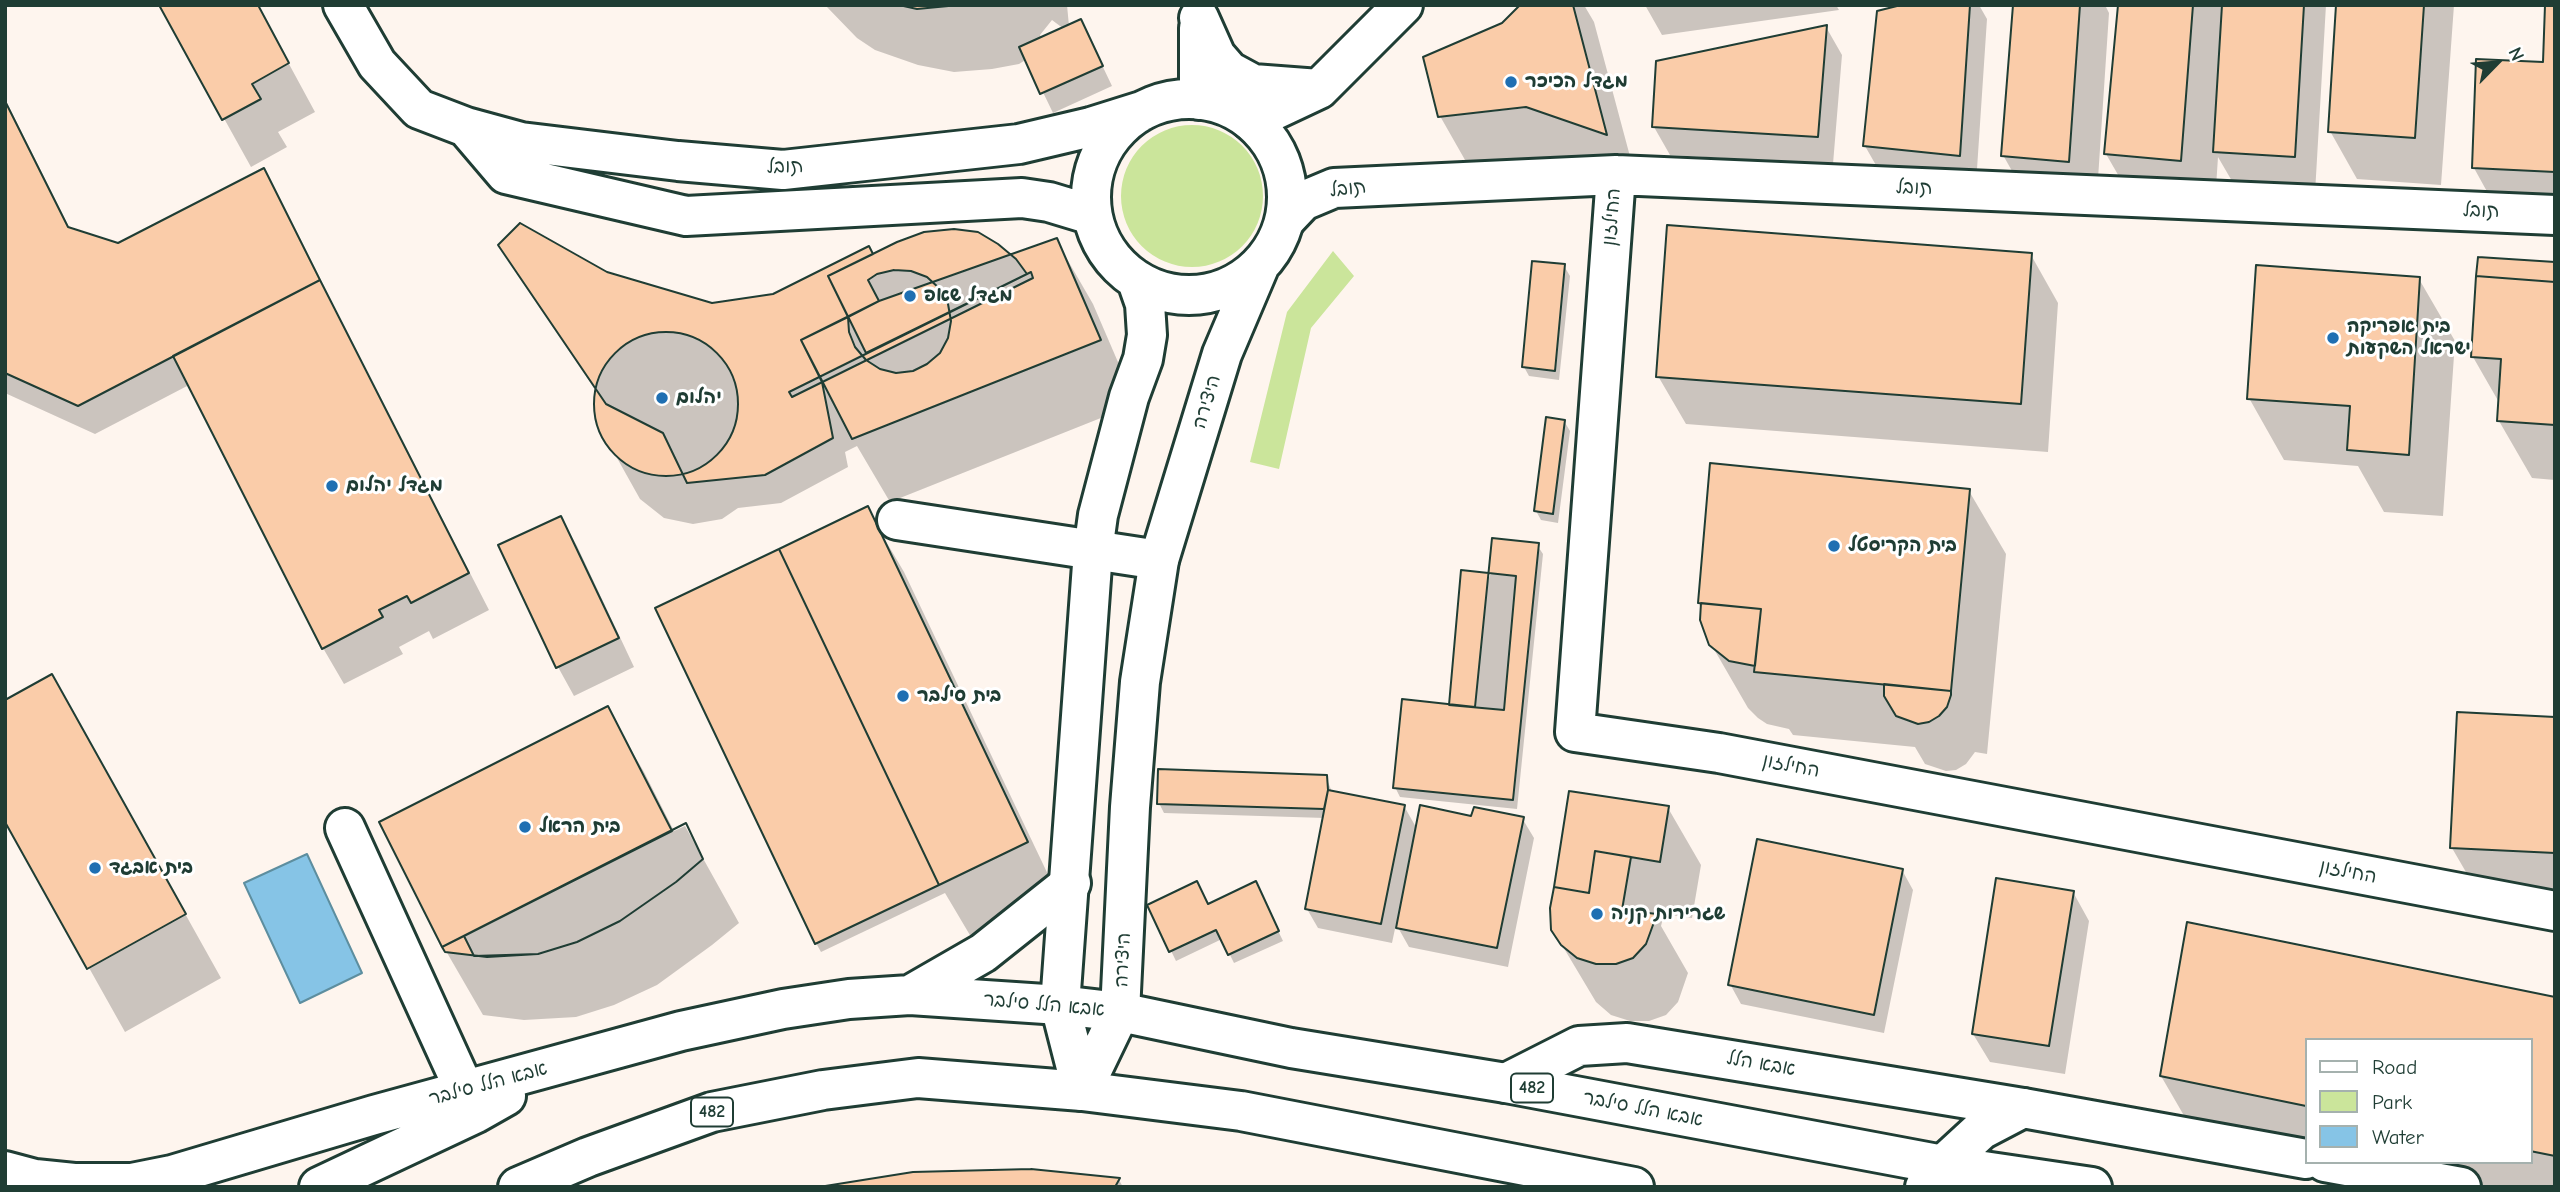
<!DOCTYPE html>
<html>
<head>
<meta charset="utf-8">
<style>
  body { margin:0 }
  #map { position:relative; width:2560px; height:1192px; overflow:hidden; background:#fef5ee; font-family:"Comic Neue",sans-serif }
  canvas { display:block }
  .frame { position:absolute; inset:0; border:7px solid #1f3d34; pointer-events:none }
  .legend { position:absolute; left:2305px; top:1038px; width:228px; height:126px; box-sizing:border-box; background:#fff; border:2px solid #a5b1ae; margin:0; padding:9px 12px; list-style:none; font-size:21px; color:#1f3d34 }
  .legend li { display:flex; align-items:center; gap:14px; height:35px }
  .legend b { width:35px; border:2px solid #a5b1ae }
  .north { position:absolute; left:2462px; top:28px; width:70px; height:70px; -webkit-text-stroke:5px #fff; paint-order:stroke; rotate:65deg; font-size:19px; font-weight:700; line-height:28px; text-align:center; color:#1f3d34 }
  .north::after { content:''; display:block; margin:auto; width:24px; height:32px; background:#1f3d34; clip-path:polygon(50% 0,100% 100%,50% 72%,0 100%) }
</style>
</head>
<body>
<div id="map">
<canvas width="2560" height="1192"></canvas>
<div class="frame"></div>
<ul class="legend">
<li><b style="height:9px;background:#fff"></b>Road</li>
<li><b style="height:19px;background:#cbe59b"></b>Park</li>
<li><b style="height:19px;background:#86c4e6"></b>Water</li>
</ul>
<div class="north">N</div>
</div>
<script>
const c = document.querySelector('canvas').getContext('2d');
c.lineJoin = 'round';
function fillPath(path, color) { c.fillStyle = color; c.fill(path, 'evenodd'); }
const poly = rows => new Path2D(rows.map(r => 'M' + r).join(''));
function stroke(path, color, width, dash) { c.strokeStyle = color; c.lineWidth = width; c.lineCap = dash ? 'butt' : 'round'; c.setLineDash(dash || []); c.stroke(path); }
function drawText(font, color, halo, rows, align = 'center') {
  c.font = font + ' "Comic Neue","Playpen Sans Hebrew",sans-serif'; c.lineWidth = 6; c.setLineDash([]); c.textBaseline = 'middle'; c.strokeStyle = halo; c.fillStyle = color; for (const [text, x, y, turn = 0] of rows) {
    c.save(); c.translate(x, y); c.rotate((+turn || 0) * Math.PI / 180); c.textAlign = isNaN(turn) ? turn : align; if (halo) c.strokeText(text, 0, 0); c.fillText(text, 0, 0); c.restore();
  }
}
const green = poly([
  '1121 196a71 71 0 1 1 142 0a71 71 0 1 1-142 0Z',
  [1333,251,1354,276,1311,328,1279,469,1250,462,1287,312]
]);
const water = poly([
  [307,854,362,973,300,1003,244,883,307,854]
]);
const shadow = poly([
  [161,5,257,5,315,112,278,132,287,147,251,167],
  [825,5,1067,5,1069,26,1081,21,1112,86,1053,113,1027,59,1019,64,992,69,954,72,918,65,875,50,857,38],
  [1052,20,1064,29,1042,39,1040,35],
  [1523,5,1584,5,1594,22,1639,190,1473,174,1440,116,1503,24],
  [1535,104,1535,107,1450,116,1458,113],
  [1645,5,1836,5,1839,10,1662,35],
  [1909,5,1979,5,1987,19,1976,184,1881,174,1865,146],
  [2015,5,2105,5,2109,13,2096,209,2030,203,2003,155],
  [2119,5,2326,5,2315,193,2236,188,2218,157,2214,218,2139,211,2106,154],
  [2338,5,2454,5,2441,185,2357,179,2330,131],
  [2555,5,2555,199,2490,197,2474,168,2544,63],
  [1826,27,1842,55,1833,164,1670,155,1654,127],
  [5,99,70,229,118,244,263,170,489,610,433,639,429,631,399,647,403,654,344,684,323,648,189,385,95,434,5,393],
  [1056,240,1093,304,1136,404,890,502,857,446,845,452,848,467,781,503,738,508,722,519,693,524,664,518,640,499,598,424,596,391,517,274,501,245,712,305,774,295,873,256,1011,256],
  [2031,255,2058,303,2048,452,1686,424,1658,376],
  [2555,264,2555,480,2532,478,2499,421,2500,404,2473,357],
  [1564,266,1570,276,1559,380,1529,376,1524,367],
  [2419,279,2455,341,2443,516,2384,512,2358,466,2284,460,2249,398],
  [1564,421,1570,431,1558,523,1541,520,1536,511],
  [1969,491,2006,554,1987,754,1975,752,1966,764,1956,770,1946,771,1925,764,1915,747,1793,735,1789,729,1767,724,1758,718,1748,708,1711,644,1699,603],
  [867,509,904,572,1063,906,977,947,945,893,821,952,816,943],
  [561,518,577,546,634,667,574,696,558,667,501,546],
  [1537,545,1543,554,1517,809,1400,797,1395,787,1450,706,1490,575],
  [607,709,644,772,674,831,685,826,739,923,712,945,657,985,614,1005,576,1017,524,1020,483,1015,446,951],
  [2555,719,2555,913,2488,910,2452,848],
  [88,740,221,978,125,1032,5,818],
  [1326,777,1332,792,1404,806,1417,829,1472,818,1522,818,1534,838,1508,967,1409,947,1396,924,1392,943,1318,928,1307,909,1325,818,1164,813,1159,803],
  [1668,808,1701,865,1692,918,1664,914,1661,926,1688,973,1678,1002,1666,1015,1649,1021,1630,1021,1611,1015,1596,1002,1553,930],
  [1902,870,1913,890,1884,1033,1741,1004,1730,984],
  [2073,892,2089,921,2065,1074,1990,1062,1973,1034],
  [1260,893,1283,941,1234,963,1222,939,1176,961,1149,906,1208,906],
  [2189,924,2555,998,2555,1187,2440,1187,2318,1162,2530,1162,2530,1040,2306,1040,2306,1160,2197,1138,2161,1076],
  [1119,1180,1123,1187,832,1187]
]);
const building = poly([
  [159,5,258,5,289,63,252,84,261,99,222,120,159,5],
  [899,5,959,5,917,9,899,5],
  [1520,5,1573,5,1607,135,1526,107,1438,117,1423,57,1502,23,1520,5],
  [1901,5,1970,5,1960,156,1863,146,1877,11,1901,5],
  [2013,5,2080,5,2069,162,2001,156,2013,5],
  [2118,5,2193,5,2181,161,2104,154,2118,5],
  [2222,5,2304,5,2295,157,2213,152,2222,5],
  [2336,5,2424,5,2415,138,2328,132,2336,5],
  [2545,5,2555,5,2555,172,2472,168,2476,59,2543,62,2545,5],
  [1081,19,1103,66,1040,94,1019,47,1081,19],
  [1827,25,1818,137,1652,127,1656,61,1827,25],
  [5,101,68,227,118,243,264,168,320,280,78,406,5,373,5,101],
  [520,223,607,272,712,303,773,294,869,246,873,254,828,276,848,317,801,340,822,382,833,438,765,475,687,483,663,433,606,404,498,245,520,223],
  [1667,225,2032,253,2021,404,1656,377,1667,225],
  [954,229,978,232,998,244,1016,259,1027,274,866,353,828,276,897,242,924,232,954,229],
  [1057,238,1101,340,852,439,801,340,879,301,1057,238],
  [2478,257,2555,262,2555,282,2476,276,2478,257],
  [1532,261,1565,264,1555,371,1522,367,1532,261],
  [2256,265,2420,277,2409,455,2347,450,2350,406,2247,399,2256,265],
  [894,270,911,271,927,277,940,289,948,304,951,321,948,338,940,353,927,364,913,371,896,373,880,369,866,360,855,347,849,332,848,317,879,301,868,280,877,274,894,270],
  [1031,272,1033,278,792,397,789,392,1031,272],
  [2476,276,2555,282,2555,425,2497,421,2501,359,2471,357,2476,276],
  [320,280,469,573,411,603,407,596,379,610,383,617,322,649,173,356,320,280],
  '594 404a72 72 0 1 1 144 0a72 72 0 1 1-144 0Z',
  [1546,417,1565,420,1553,514,1534,511,1546,417],
  [1710,463,1970,489,1951,691,1754,672,1761,609,1698,603,1710,463],
  [868,506,1028,842,939,885,779,549,868,506],
  [561,516,619,638,556,668,498,545,561,516],
  [1492,538,1539,543,1513,800,1393,788,1402,699,1475,707,1492,538],
  [779,549,939,885,815,944,655,608,779,549],
  [1461,570,1516,576,1504,710,1449,705,1461,570],
  [1701,603,1761,609,1755,666,1729,661,1709,645,1700,620,1701,603],
  [52,674,186,914,87,969,5,822,5,700,52,674],
  [1884,684,1951,691,1951,695,1947,707,1939,716,1929,722,1918,724,1896,716,1884,696,1884,684],
  [608,706,672,831,442,947,379,822,608,706],
  [2457,712,2555,717,2555,853,2450,848,2457,712],
  [1158,769,1327,775,1328,790,1324,809,1157,804,1158,769],
  [1328,790,1405,805,1381,924,1305,909,1328,790],
  [1569,791,1669,806,1660,862,1595,851,1589,893,1554,887,1569,791],
  [1420,805,1471,816,1474,807,1524,817,1497,948,1396,928,1420,805],
  [686,823,703,859,676,882,620,921,577,942,538,954,487,957,445,952,442,947,686,823],
  [686,823,703,859,676,882,620,921,577,942,538,954,474,956,464,936,686,823],
  [1757,839,1903,869,1874,1015,1728,985,1757,839],
  [1595,851,1631,857,1622,910,1657,914,1646,944,1633,958,1616,964,1596,964,1577,958,1561,945,1551,930,1550,908,1554,887,1589,893,1595,851],
  [1996,878,2074,891,2049,1046,1972,1034,1996,878],
  [1197,881,1208,904,1256,881,1279,931,1228,955,1216,930,1169,952,1147,905,1197,881],
  [2187,922,2555,997,2555,1156,2530,1151,2530,1040,2306,1040,2306,1106,2160,1076,2187,922],
  [1031,1169,1120,1178,1115,1187,819,1187,913,1172,1031,1169]
]);
const street = poly([
  [1199,18,1216,56,1229,71,1253,84,1319,89],
  [1199,100,1199,28],
  [1251,121,1319,89,1403,5],
  [1616,175,1575,732,1719,753,2555,911],
  [1285,220,1303,201,1334,188,1616,175,2555,215],
  [897,520,1159,560],
  [345,828,465,1091],
  [1506,1083,1579,1046,1627,1043,2023,1108]
]);
const secondary = poly([
  [343,5,377,64,419,109,466,127,521,142,678,161,783,170,1019,144,1091,127,1142,111],
  '1091 197a98 98 0 1 1 196 0a98 98 0 1 1-196 0Z',
  [466,127,506,174,686,216,1022,198,1049,202,1092,215],
  [1082,1091,1120,1012,1130,807,1140,682,1159,560,1222,354,1259,267],
  [1082,1091,1060,1005,1093,551,1098,515,1129,397,1143,359,1147,335,1145,304,1137,281],
  [2325,1162,2461,1187],
  [1925,1187,1943,1165,1981,1130,2023,1108,2306,1159]
]);
const primary = poly([
  [910,995,983,953,1071,883],
  [5,1171,35,1179,74,1183,132,1183,172,1175,374,1115,681,1031,783,1009,849,999,910,995,1060,1005,1120,1012,1291,1048,1506,1083,1943,1165,2092,1187],
  [319,1187,476,1113,506,1096],
  [518,1187,588,1157,712,1112,823,1090,918,1078,1082,1091,1241,1111,1634,1187]
]);
const markers = [
  [1511,82,7,"#1f6fb2"],
  [910,296,7,"#1f6fb2"],
  [2333,338,7,"#1f6fb2"],
  [662,398,7,"#1f6fb2"],
  [332,486,7,"#1f6fb2"],
  [1834,546,7,"#1f6fb2"],
  [903,696,7,"#1f6fb2"],
  [525,827,7,"#1f6fb2"],
  [95,868,7,"#1f6fb2"],
  [1597,914,7,"#1f6fb2"]
];
const shields = [
  [1532,1088,42],
  [712,1112,42]
];
const shieldNames = [
  ["482",1532,1088],
  ["482",712,1112]
];
const poiNames = [
  ["מגדל הכיכר",1525,82],
  ["מגדל שאפ",924,296],
  ["בית אפריקה",2347,327],
  ["ישראל השקעות",2347,349],
  ["יהלום",676,398],
  ["מגדל יהלום",346,486],
  ["בית הקריסטל",1848,546],
  ["בית סילבר",917,696],
  ["בית הראל",539,827],
  ["בית אבגד",109,868],
  ["שגרירות קניה",1611,914]
];
const streetNames = [
  ["תובל",785,167,-1],
  ["תובל",1914,188,2],
  ["תובל",1348,189,-6],
  ["תובל",2481,211,2],
  ["החילזון",1612,217,-85],
  ["היצירה",1207,402,-73],
  ["החילזון",1791,766,11],
  ["החילזון",2348,872,11],
  ["היצירה",1123,960,-87],
  ["אבא הלל סילבר",1044,1005,5],
  ["אבא הלל",1761,1064,10],
  ["אבא הלל סילבר",488,1084,-15],
  ["אבא הלל סילבר",1643,1109,11]
];
fillPath(green, '#cbe59b');
fillPath(water, '#86c4e6');
stroke(water, '#5d8e9f', 2);
fillPath(shadow, '#0003');
fillPath(building, '#facca9');
stroke(building, '#1f3d34', 2);
stroke(street, '#1f3d34', 44);
stroke(secondary, '#1f3d34', 44);
stroke(primary, '#1f3d34', 44);
stroke(street, '#fff', 38);
stroke(secondary, '#fff', 38);
stroke(primary, '#fff', 38);
for (const [x, y, r, color] of markers) { const dot = new Path2D(); dot.arc(x, y, r, 0, 2 * Math.PI); c.fillStyle = color; c.fill(dot); stroke(dot, '#fff', 2.5); }
for (const [x, y, w] of shields) { const box = new Path2D(); box.roundRect(x - w / 2, y - 14.5, w, 29, 5); c.fillStyle = '#fff'; c.fill(box); stroke(box, '#1f3d34', 2); }
drawText('bold 18px', '#1f3d34', null, shieldNames);
drawText('bold 19px', '#1f3d34', '#fff', poiNames, 'left');
drawText('19px', '#1f3d34', '#fff', streetNames);
</script>
</body>
</html>
